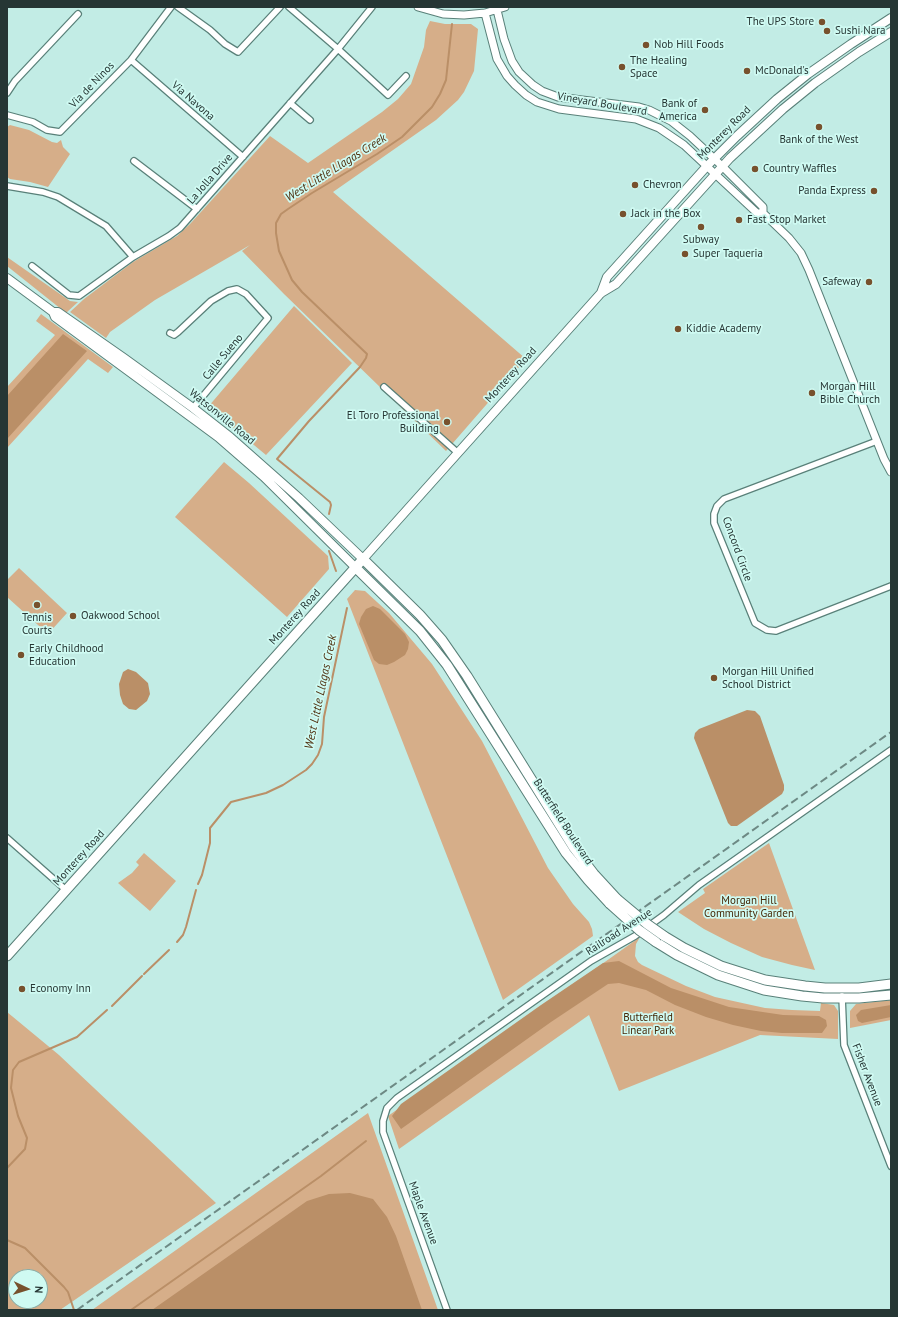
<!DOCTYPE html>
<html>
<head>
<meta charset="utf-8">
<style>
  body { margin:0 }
  #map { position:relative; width:898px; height:1317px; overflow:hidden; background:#c2ece5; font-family:"PT Sans",sans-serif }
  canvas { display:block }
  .frame { position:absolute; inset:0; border:8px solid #263634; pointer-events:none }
  .north { position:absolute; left:8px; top:1269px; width:40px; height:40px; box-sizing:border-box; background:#cffaf2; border:1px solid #8baca6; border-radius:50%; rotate:94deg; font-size:11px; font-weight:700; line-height:16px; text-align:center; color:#263634 }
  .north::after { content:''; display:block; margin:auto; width:14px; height:18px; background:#77512d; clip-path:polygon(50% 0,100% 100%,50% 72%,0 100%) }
</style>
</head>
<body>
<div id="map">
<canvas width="898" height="1317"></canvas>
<div class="frame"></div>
<div class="north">N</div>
</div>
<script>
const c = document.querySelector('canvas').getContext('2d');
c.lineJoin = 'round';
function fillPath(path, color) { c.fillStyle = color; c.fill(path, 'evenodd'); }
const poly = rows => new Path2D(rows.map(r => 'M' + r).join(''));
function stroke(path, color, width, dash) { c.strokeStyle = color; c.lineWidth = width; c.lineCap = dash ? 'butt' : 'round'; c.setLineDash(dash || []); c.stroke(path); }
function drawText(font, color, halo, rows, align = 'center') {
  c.font = font + ' "PT Sans",sans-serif'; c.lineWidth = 3.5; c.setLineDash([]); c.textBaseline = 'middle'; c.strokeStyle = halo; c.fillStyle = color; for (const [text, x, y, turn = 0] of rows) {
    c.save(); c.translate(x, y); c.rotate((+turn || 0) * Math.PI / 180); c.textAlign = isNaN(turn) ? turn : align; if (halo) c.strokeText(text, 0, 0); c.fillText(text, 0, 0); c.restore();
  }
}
const green = poly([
  [430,21,445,24,471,24,478,29,474,71,464,92,458,100,436,120,333,192,526,359,446,451,284,294,242,251,250,245,155,300,110,332,106,338,70,312,84,299,133,262,177,236,190,224,270,136,308,163,382,112,398,99,411,84,424,47,426,30],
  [10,125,29,130,52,142,57,143,61,140,63,147,70,154,48,187,30,182,10,179,7,177,7,127],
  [7,257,70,301,78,302,66,313,7,266],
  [294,306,352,363,266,455,208,407],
  [41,314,113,367,108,373,88,359,7,448,7,387,55,335,36,321],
  [224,462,249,483,328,556,329,569,287,617,175,517],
  [19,568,67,613,48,634,7,597,7,580],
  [355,590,365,591,389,613,432,664,482,741,548,868,573,904,589,922,592,929,593,936,503,1000,347,599],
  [769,843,815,970,792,965,762,957,731,943,704,929,678,912,705,893,703,889],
  [144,853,176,881,150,911,118,883,132,873,139,865,136,862],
  [640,937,636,944,635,956,638,962,642,965,686,986,715,997,765,1008,792,1010,820,1011,821,1003,834,1005,838,1011,838,1039,760,1035,619,1091,589,1015,399,1149,388,1116],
  [891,1000,891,1020,850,1028,850,1011,856,1004],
  [7,1012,59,1055,216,1203,60,1310,7,1310],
  [16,1277,40,1277,40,1301,16,1301],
  [368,1113,438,1310,92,1310]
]);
const water = poly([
  [63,334,87,351,7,439,7,396],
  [373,606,380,609,405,634,409,642,408,649,405,655,394,662,387,665,379,664,374,660,359,624,361,617,366,609],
  [128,669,136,672,148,683,150,694,147,701,136,710,129,709,123,704,120,695,119,684,123,672],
  [747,710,755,711,760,716,784,785,784,790,782,794,737,826,731,826,728,823,694,738,695,733,699,729],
  [619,961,671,988,729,1007,783,1015,819,1016,826,1020,827,1026,822,1033,782,1033,761,1031,733,1025,706,1017,675,1005,646,990,619,983,608,984,551,1022,401,1129,392,1116,401,1104,541,1005,603,963],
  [891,1005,891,1017,862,1023,858,1021,856,1015,861,1010],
  [350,1193,373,1199,387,1217,396,1236,422,1310,152,1310,307,1201,329,1194]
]);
const stream = poly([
  [329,514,331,505,330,502,277,459,309,421,360,367,366,358,367,354,302,292,292,280,279,251,276,233,276,223,281,214,288,209,312,193,377,154,402,137,432,107,440,94,446,80,452,24],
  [329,551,336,571],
  [198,884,202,875,210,843,210,828,231,802,266,793,283,785,306,770,312,764,318,755,322,744,324,717,347,608],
  [177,942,183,935,186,927,196,890],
  [144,974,169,950],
  [112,1006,142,976],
  [7,1168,25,1149,27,1138,18,1116,11,1088,13,1070,19,1062,77,1037,107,1010],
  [7,1240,25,1248,64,1287,68,1292,74,1310],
  [131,1310,321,1176,366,1141]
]);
const minor = poly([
  [178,7,210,30,225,44,238,52,280,7],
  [289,7,338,49,388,95,406,76],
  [131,60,243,157],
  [7,93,15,81,78,14],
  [290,103,310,120],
  [7,115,33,122,47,130,60,132,131,60,171,7],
  [134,161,197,209],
  [7,186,43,192,58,197,106,226,133,257],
  [32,266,69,295,79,296,133,257,169,236,180,228,338,49,372,7],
  [170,333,174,335,178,332,211,301,228,291,237,289,246,294,268,318,193,408],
  [384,387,458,453],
  [877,441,724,499,717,506,714,514,714,523,755,623,767,630,776,631,891,586],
  [7,838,66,890],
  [842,996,844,1045,891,1166],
  [447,1310,383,1132,383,1121,387,1108,397,1098,591,961,635,936,664,915,699,885,891,750]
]);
const tertiary = poly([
  [418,7,443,14,464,15,485,13,505,7],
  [497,10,504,39,512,61,519,72,533,85,542,91,558,97,639,107,649,110,671,121,690,136,722,166,763,207,763,213],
  [485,13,497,59,507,76,515,85,526,95,537,102,559,109,636,119,659,128,684,145,757,213,763,213,789,238,801,253,809,270,884,459,891,472]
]);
const secondary = poly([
  [7,278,49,309,53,312,55,317,218,437,264,477,356,568],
  [601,293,607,277,707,166,737,136,777,99,808,74,851,44,891,18],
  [53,312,58,312,124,358,193,408,230,437,299,498,363,559,601,293,616,284,730,158,783,109,815,83,859,52,891,32]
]);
const primary = poly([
  [356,568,420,631,447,665,566,853,588,880,610,904],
  [664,936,684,948,721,966,765,980,805,986,825,988,859,988,891,984],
  [656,942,677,955,718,975,764,990,802,996,823,998,859,998,891,995],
  [7,956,363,559,420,615,442,640,467,676,574,848,594,874,617,899]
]);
const rail = poly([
  [77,1310,891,732]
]);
const primaryBridge = poly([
  [617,899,647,924,664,936],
  [610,904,639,930,656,942]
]);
const markers = [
  [822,22,4,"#77512d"],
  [827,31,4,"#77512d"],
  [646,45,4,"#77512d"],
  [622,67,4,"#77512d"],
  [747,71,4,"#77512d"],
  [705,110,4,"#77512d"],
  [819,127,4,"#77512d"],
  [755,169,4,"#77512d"],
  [635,185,4,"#77512d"],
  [874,191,4,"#77512d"],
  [623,214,4,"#77512d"],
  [739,220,4,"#77512d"],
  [701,227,4,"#77512d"],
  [685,254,4,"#77512d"],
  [869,282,4,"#77512d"],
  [678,329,4,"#77512d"],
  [812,393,4,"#77512d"],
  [447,422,4,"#77512d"],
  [37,605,4,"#77512d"],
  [73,616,4,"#77512d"],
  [21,655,4,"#77512d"],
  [714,678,4,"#77512d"],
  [22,989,4,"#77512d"]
];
const poiNames = [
  ["The UPS Store",814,22,"right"],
  ["Sushi Nara",835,31],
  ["Nob Hill Foods",654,45],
  ["The Healing",630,61],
  ["Space",630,74],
  ["McDonald's",755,71],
  ["Bank of",697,104,"right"],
  ["America",697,117,"right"],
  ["Bank of the West",819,140,"center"],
  ["Country Waffles",763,169],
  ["Chevron",643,185],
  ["Panda Express",866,191,"right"],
  ["Jack in the Box",631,214],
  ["Fast Stop Market",747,220],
  ["Subway",701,240,"center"],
  ["Super Taqueria",693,254],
  ["Safeway",861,282,"right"],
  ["Kiddie Academy",686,329],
  ["Morgan Hill",820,387],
  ["Bible Church",820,400],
  ["El Toro Professional",439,416,"right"],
  ["Building",439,429,"right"],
  ["Oakwood School",81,616],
  ["Tennis",37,618,"center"],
  ["Courts",37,631,"center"],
  ["Early Childhood",29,649],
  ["Education",29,662],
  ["Morgan Hill Unified",722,672],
  ["School District",722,685],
  ["Economy Inn",30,989]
];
const streetNames = [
  ["Via de Ninos",92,85,-46],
  ["Via Navona",193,101,41],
  ["Vineyard Boulevard",602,104,10],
  ["Monterey Road",724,133,-45],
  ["La Jolla Drive",210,179,-49],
  ["Calle Sueno",223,357,-50],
  ["Monterey Road",511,375,-48],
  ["Watsonville Road",222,417,39],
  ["Concord Circle",737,549,70],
  ["Monterey Road",295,617,-48],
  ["Butterfield Boulevard",563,822,57],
  ["Monterey Road",79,858,-48],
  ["Railroad Avenue",619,932,-33],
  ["Fisher Avenue",867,1075,69],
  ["Maple Avenue",423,1213,70]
];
const parkNames = [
  ["Morgan Hill",749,901],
  ["Community Garden",749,914],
  ["Butterfield",648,1018],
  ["Linear Park",648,1031]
];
const waterNames = [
  ["West Little Llagas Creek",336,168,-32],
  ["West Little Llagas Creek",321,692,-78]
];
fillPath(green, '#d6ae89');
fillPath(water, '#ba8f67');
stroke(stream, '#ba8f67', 2);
stroke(minor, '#598079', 8);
stroke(tertiary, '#598079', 9);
stroke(secondary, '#598079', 10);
stroke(primary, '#598079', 11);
stroke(minor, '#fff', 5.5);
stroke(tertiary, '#fff', 7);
stroke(secondary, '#fff', 8);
stroke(primary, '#fff', 9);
stroke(rail, '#6d8984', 2, [8, 4]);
stroke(primaryBridge, '#598079', 11, []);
stroke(primaryBridge, '#fff', 9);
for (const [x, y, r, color] of markers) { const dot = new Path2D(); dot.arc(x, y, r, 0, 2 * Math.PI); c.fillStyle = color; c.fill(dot); stroke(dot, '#cffaf2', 1.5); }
drawText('11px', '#263634', '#cffaf2', poiNames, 'left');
drawText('11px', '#263634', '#cffaf2', streetNames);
drawText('11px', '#462807', '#cffaf2', parkNames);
drawText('italic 12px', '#503111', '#cffaf2', waterNames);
</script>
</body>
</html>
